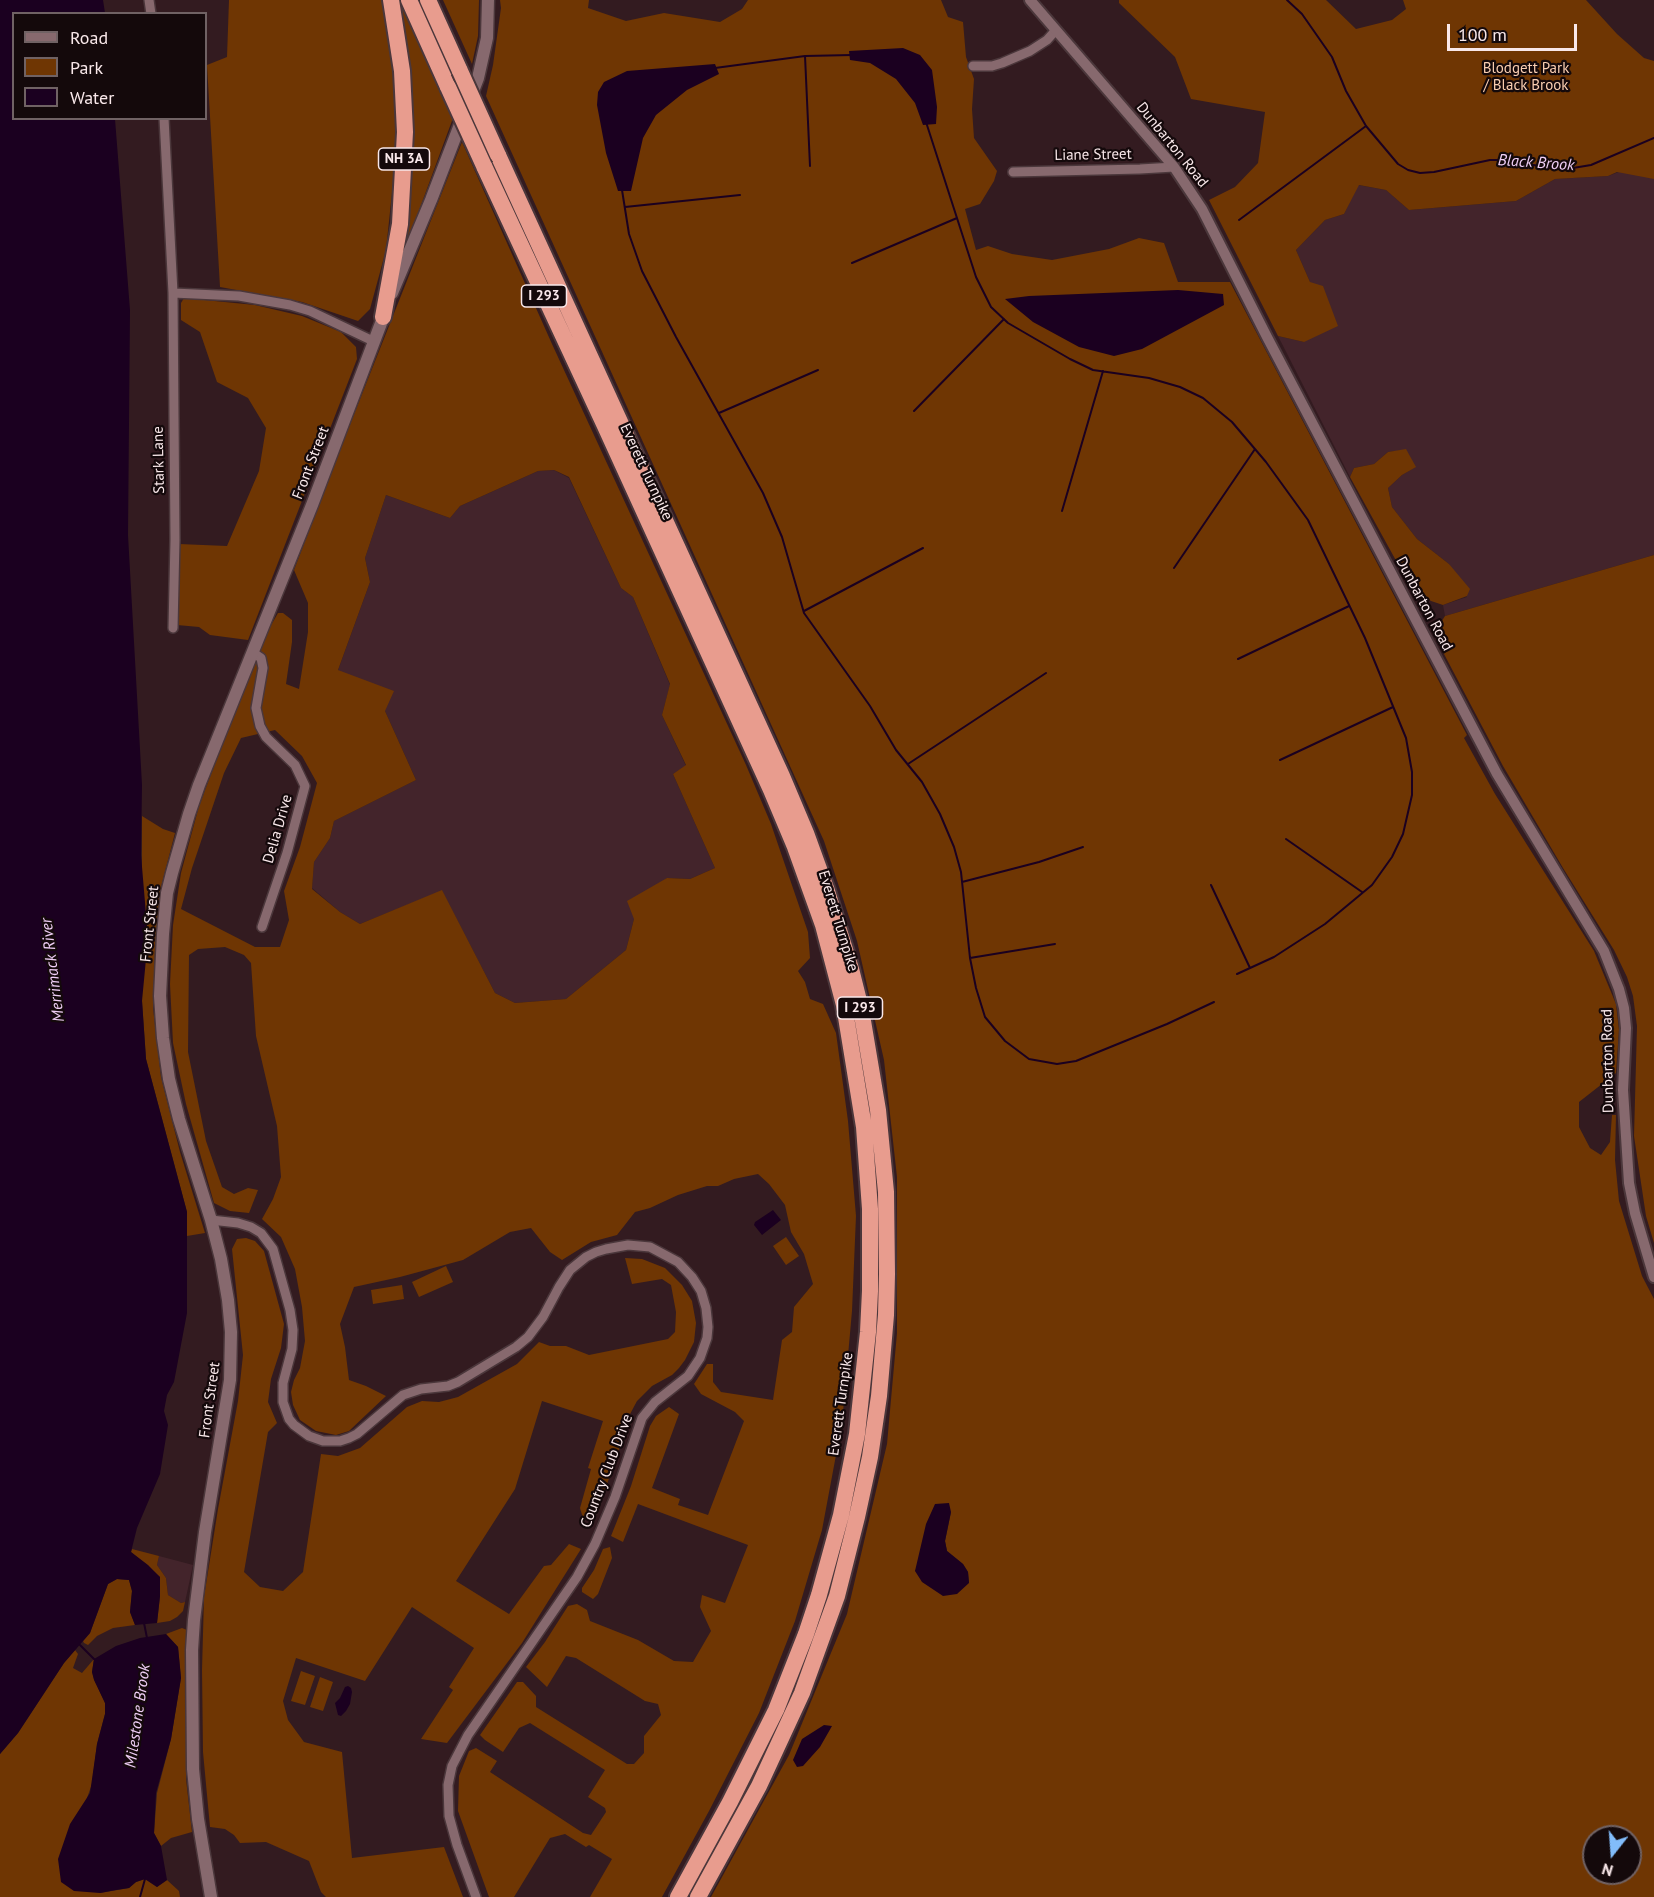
<!DOCTYPE html>
<html>
<head>
<meta charset="utf-8">
<style>
  body { margin:0 }
  #map { position:relative; width:1654px; height:1897px; overflow:hidden; background:#331b20; font-family:"PT Sans",sans-serif }
  canvas { display:block }
  .legend { position:absolute; left:12px; top:12px; width:195px; height:108px; box-sizing:border-box; background:#14090b; border:2px solid #706264; margin:0; padding:8px 10px; list-style:none; font-size:18px; color:#f9e8ea }
  .legend li { display:flex; align-items:center; gap:12px; height:30px }
  .legend b { width:30px; border:2px solid #706264 }
  .north { position:absolute; left:1582px; top:1825px; width:60px; height:60px; box-sizing:border-box; background:#14090b; border:2px solid #706264; border-radius:50%; rotate:197deg; font-size:16px; font-weight:700; line-height:24px; text-align:center; color:#f9e8ea }
  .north::after { content:''; display:block; margin:auto; width:21px; height:27px; background:#82bcfa; clip-path:polygon(50% 0,100% 100%,50% 72%,0 100%) }
  .scale { position:absolute; left:1447px; top:24px; width:130px; height:27px; box-sizing:border-box; border:3px solid #f9e8ea; border-top:0; padding-left:8px; font-size:18px; line-height:21px; white-space:nowrap; color:#f9e8ea; -webkit-text-stroke:4px #14090b; paint-order:stroke }
</style>
</head>
<body>
<div id="map">
<canvas width="1654" height="1897"></canvas>
<ul class="legend">
<li><b style="height:8px;background:#87696e"></b>Road</li>
<li><b style="height:16px;background:#6f3603"></b>Park</li>
<li><b style="height:16px;background:#1b0020"></b>Water</li>
</ul>
<div class="north">N</div>
<div class="scale">100 m</div>
</div>
<script>
const c = document.querySelector('canvas').getContext('2d');
c.lineJoin = 'round';
function fillPath(path, color) { c.fillStyle = color; c.fill(path, 'evenodd'); }
const poly = rows => new Path2D(rows.map(r => 'M' + r).join(''));
function stroke(path, color, width, dash) { c.strokeStyle = color; c.lineWidth = width; c.lineCap = dash ? 'butt' : 'round'; c.setLineDash(dash || []); c.stroke(path); }
function drawText(font, color, halo, rows, align = 'center') {
  c.font = font + ' "PT Sans",sans-serif'; c.lineWidth = 4.5; c.setLineDash([]); c.textBaseline = 'middle'; c.strokeStyle = halo; c.fillStyle = color; for (const [text, x, y, turn = 0] of rows) {
    c.save(); c.translate(x, y); c.rotate((+turn || 0) * Math.PI / 180); c.textAlign = isNaN(turn) ? turn : align; if (halo) c.strokeText(text, 0, 0); c.fillText(text, 0, 0); c.restore();
  }
}
const built = poly([
  [1654,159,1654,555,1445,616,1443,605,1467,597,1449,564,1417,539,1392,507,1388,488,1402,475,1415,467,1406,450,1388,452,1374,464,1354,468,1350,477,1278,336,1304,342,1310,282,1296,250,1325,220,1344,214,1358,185,1386,190,1409,210,1516,201,1555,179,1608,176],
  [554,470,569,478,621,588,633,597,670,685,662,715,686,766,673,774,715,868,690,879,667,878,634,919,626,950,566,999,515,1003,495,993,442,891,360,924,340,912,312,888,314,862,330,838,334,821,416,780,385,711,338,670,370,582,365,558,386,495,450,518,460,506,538,471],
  [159,1556,193,1565,185,1602,181,1603,168,1595,166,1578,157,1565]
]);
const green = poly([
  [229,0,384,0,396,72,395,164,386,250,370,309,358,321,302,302,220,287,207,65,227,57],
  [443,0,479,0,478,36,472,64],
  [500,0,589,0,588,8,626,21,664,13,720,22,742,9,748,0,941,0,948,17,963,22,966,57,974,79,972,109,974,138,997,171,994,181,980,204,965,209,976,250,988,246,1012,254,1052,260,1109,249,1139,238,1164,243,1178,282,1230,282,1467,735,1464,738,1495,794,1594,951,1616,1004,1619,1030,1616,1073,1579,1102,1579,1127,1590,1148,1601,1155,1610,1142,1612,1115,1616,1115,1615,1160,1619,1201,1642,1276,1654,1299,1654,1897,711,1897,789,1755,847,1614,887,1444,897,1333,897,1177,884,1060,857,941,824,841,486,96,493,65,501,8],
  [951,1512,945,1541,947,1551,963,1564,968,1572,969,1583,915,1571],
  [1594,1837,1630,1837,1630,1873,1594,1873],
  [1119,0,1326,0,1356,29,1392,20,1406,9,1403,0,1586,0,1617,34,1644,58,1654,61,1654,179,1617,172,1608,176,1555,179,1516,201,1409,210,1386,190,1359,185,1344,214,1325,220,1296,250,1310,282,1323,286,1338,326,1304,342,1278,336,1209,200,1235,187,1258,163,1265,112,1191,99,1175,57,1119,3],
  [402,5,453,118,399,265,398,6],
  [462,142,552,344,746,765,771,824,808,932,810,958,798,971,805,982,810,999,823,1004,836,1033,848,1121,856,1216,852,1311,842,1423,822,1530,795,1621,759,1713,709,1811,662,1897,590,1897,612,1859,589,1845,586,1847,565,1834,550,1838,514,1897,489,1897,458,1811,459,1776,469,1751,476,1748,497,1761,490,1772,583,1833,591,1835,606,1812,605,1808,588,1797,605,1770,530,1723,519,1728,503,1752,485,1740,480,1735,517,1682,523,1682,536,1696,536,1707,627,1764,634,1764,644,1753,644,1736,661,1715,658,1704,645,1701,576,1658,566,1656,547,1687,526,1667,545,1642,568,1606,577,1604,587,1610,590,1621,638,1640,674,1661,693,1662,711,1631,700,1607,702,1595,725,1603,748,1545,638,1504,623,1542,611,1536,631,1486,650,1426,656,1416,669,1407,679,1414,652,1488,680,1499,678,1505,708,1515,744,1421,735,1412,701,1394,694,1384,707,1364,713,1364,713,1382,721,1392,773,1400,782,1340,792,1332,794,1307,813,1284,804,1254,791,1232,785,1205,769,1184,758,1174,734,1179,718,1186,707,1186,678,1195,650,1208,635,1212,617,1235,591,1242,562,1260,550,1252,531,1228,510,1232,463,1260,400,1277,354,1287,340,1324,345,1347,349,1380,366,1386,386,1396,349,1431,336,1435,316,1431,300,1420,293,1405,291,1392,294,1380,300,1368,305,1341,302,1307,295,1269,281,1237,262,1219,273,1199,281,1177,277,1126,256,1036,251,963,244,955,225,947,198,949,189,955,188,1052,206,1141,222,1187,234,1194,248,1188,258,1190,249,1213,230,1211,214,1203,186,1104,173,1043,170,984,173,925,181,873,199,806,229,726,270,627,278,613,283,613,292,620,292,642,286,684,299,689,308,632,308,603,294,570,337,457],
  [554,470,569,477,621,588,633,597,670,684,662,715,686,765,673,774,715,868,690,879,667,878,627,901,634,919,626,950,566,999,515,1003,495,993,442,890,360,924,340,912,312,889,314,862,330,838,334,821,416,780,385,711,394,691,338,670,370,582,365,558,386,495,450,518,460,506,538,471],
  [275,730,302,756,317,783,300,847,284,891,289,920,280,947,255,947,181,909,192,868,224,773,241,738],
  [184,298,255,305,302,316,341,332,356,347,357,359,248,640,210,635,199,627,177,625,179,544,227,546,259,471,266,428,248,398,217,382,200,332,181,320,181,303],
  [1406,449,1416,467,1402,475,1388,488,1392,507,1417,539,1449,564,1470,589,1467,596,1443,605,1431,601,1410,586,1350,477,1354,468,1374,464,1388,452],
  [1654,555,1654,1243,1646,1216,1634,1136,1637,1026,1633,996,1627,977,1614,950,1563,868,1503,766,1444,654,1436,630,1445,616],
  [142,816,163,829,175,833,161,887,155,949,153,1008,161,1077,180,1152,205,1233,187,1236,187,1212,146,1059,142,1001],
  [786,1237,799,1256,786,1265,773,1246],
  [246,1238,255,1241,264,1251,284,1324,281,1348,271,1379,268,1402,277,1423,268,1432,244,1572,260,1587,283,1591,303,1572,321,1454,338,1456,360,1448,407,1407,422,1401,439,1402,458,1397,517,1364,539,1342,550,1346,566,1346,589,1355,668,1339,675,1332,676,1312,671,1285,662,1279,632,1284,625,1258,642,1259,665,1268,682,1285,692,1301,696,1323,694,1342,685,1360,679,1368,672,1375,652,1386,637,1401,629,1416,617,1457,594,1519,583,1518,580,1508,591,1469,588,1468,603,1421,542,1401,515,1489,456,1581,509,1614,544,1566,551,1565,569,1544,581,1549,522,1643,447,1743,421,1739,453,1690,449,1687,474,1648,412,1607,365,1681,296,1658,283,1701,288,1720,304,1742,342,1752,352,1858,444,1847,463,1897,326,1897,321,1892,309,1861,266,1842,240,1843,234,1835,225,1829,210,1827,203,1752,202,1670,204,1597,218,1509,238,1401,243,1355,232,1249,237,1239],
  [446,1266,453,1282,419,1297,412,1282],
  [402,1285,404,1299,373,1304,371,1290],
  [610,1547,612,1558,598,1594,593,1599,582,1592,582,1588,594,1570,603,1549],
  [132,1549,159,1556,157,1565,166,1578,168,1595,181,1603,185,1602,183,1611,177,1617,170,1621,157,1623,160,1596,160,1577,131,1552],
  [117,1579,129,1580,132,1591,130,1612,135,1625,113,1628,97,1636,88,1645,84,1643,83,1641,90,1633,108,1584],
  [182,1628,187,1630,186,1779,192,1832,171,1838,161,1846,154,1833,157,1793,171,1739,181,1678,178,1647,166,1634],
  [75,1650,78,1654,73,1668,82,1673,94,1659,92,1672,94,1679,105,1703,105,1714,97,1744,92,1784,87,1798,100,1893,129,1888,136,1882,145,1879,157,1887,167,1880,179,1891,180,1897,0,1897,0,1754,18,1733,64,1663],
  [301,1671,315,1676,305,1705,291,1701],
  [320,1677,333,1682,323,1711,310,1707]
]);
const water = poly([
  [0,0,103,0,105,13,14,14,14,118,115,119,130,310,128,535,142,785,141,855,148,938,142,1001,146,1059,187,1212,187,1313,174,1382,167,1395,164,1411,168,1425,160,1474,137,1528,131,1552,148,1565,160,1577,160,1596,157,1623,135,1625,130,1612,132,1591,129,1580,117,1579,108,1584,90,1633,64,1663,18,1733,0,1754],
  [903,48,920,55,932,70,937,107,936,124,923,125,915,103,896,79,870,63,850,60,849,51],
  [715,64,719,74,687,90,656,115,643,138,631,191,618,191,606,153,597,105,598,92,604,82,627,71],
  [1178,290,1223,294,1224,305,1142,349,1114,356,1079,347,1033,322,1005,299,1029,296],
  [773,1210,781,1220,762,1235,754,1225,755,1222],
  [949,1503,951,1512,945,1541,947,1551,963,1564,968,1572,969,1583,957,1594,943,1596,922,1582,915,1571,926,1524,935,1504],
  [166,1634,178,1647,181,1678,171,1739,156,1793,154,1833,161,1846,167,1880,157,1887,145,1879,136,1882,129,1888,116,1890,100,1893,74,1891,61,1882,58,1859,70,1824,90,1793,97,1744,105,1714,105,1703,94,1680,92,1672,94,1659,116,1646,140,1638],
  [348,1686,351,1688,352,1692,350,1704,346,1711,341,1716,338,1715,335,1703,340,1698,345,1687],
  [824,1725,832,1726,820,1747,803,1766,797,1767,793,1760,802,1739]
]);
const stream = poly([
  [1287,0,1302,14,1332,57,1346,91,1366,126,1398,164,1408,170,1420,173,1434,172,1490,160,1508,160,1549,168,1567,169,1591,165,1654,138],
  [805,56,810,166],
  [715,68,805,56,852,55],
  [926,122,976,277,991,307,1008,323,1070,359,1093,370,1149,378,1180,387,1203,398,1232,422,1266,462,1308,520,1365,638,1406,738,1412,772,1412,795,1403,834,1392,857,1372,885,1325,924,1274,957,1237,974],
  [622,190,629,234,642,271,676,337,763,493,782,537,804,613,870,706,896,750,922,782,940,814,954,847,961,872,970,958,976,988,985,1017,1005,1041,1029,1059,1057,1064,1076,1061,1167,1024,1214,1002],
  [625,207,740,195],
  [1239,220,1366,126],
  [852,263,957,218],
  [914,411,1004,319],
  [719,413,818,370],
  [1062,511,1103,371],
  [1174,568,1255,449],
  [804,611,923,548],
  [1238,659,1349,606],
  [1280,760,1393,707],
  [908,764,1046,673],
  [1286,839,1362,892],
  [962,882,1039,862,1083,847],
  [1211,885,1250,968],
  [970,958,1055,944],
  [144,1623,147,1638],
  [80,1645,94,1659],
  [140,1897,145,1879,144,1877]
]);
const minor = poly([
  [149,0,151,14],
  [973,66,992,66,1002,63,1030,51,1047,40,1056,30],
  [164,118,173,293,175,540,173,628],
  [1013,172,1140,169,1174,167],
  [173,293,239,296,290,305,310,311,373,341],
  [252,652,261,658,263,668,256,708,260,726,266,737,295,765,305,786,287,853,262,927],
  [211,1220,238,1223,251,1227,261,1233,273,1249,290,1310,293,1330,292,1349,283,1383,283,1402,289,1419,294,1425,309,1436,323,1441,340,1441,349,1438,357,1434,403,1395,421,1389,448,1386,458,1382,516,1347,528,1337,543,1317,559,1287,570,1270,586,1257,596,1252,606,1249,628,1245,650,1247,678,1262,692,1277,701,1291,706,1308,708,1327,707,1338,700,1358,688,1376,655,1402,642,1418,615,1497,595,1544,577,1577,468,1735,452,1766,448,1785,449,1816,457,1845,476,1897]
]);
const tertiary = poly([
  [1030,0,1174,167,1202,209,1267,337,1497,774,1604,951,1619,989,1624,1008,1626,1028,1623,1090,1629,1183,1635,1213,1654,1277]
]);
const secondary = poly([
  [392,293,431,200,478,78,487,38,488,0],
  [211,1897,198,1819,193,1769,192,1650,194,1620,205,1532,230,1380,231,1332,228,1300,221,1259,211,1220,179,1119,169,1079,163,1038,160,996,163,934,167,893,172,873,189,814,199,785,312,505,386,310]
]);
const motorway = poly([
  [409,0,448,87],
  [428,0,460,71],
  [498,155,782,776,806,833,827,891,851,969,861,1009,878,1110,886,1192,887,1274,886,1315,879,1396,870,1457,857,1517,837,1596,802,1693,759,1786,698,1897],
  [484,166,605,426,771,790,795,847,823,925,844,1005,864,1127,870,1209,870,1291,868,1332,857,1434,841,1515,819,1595,806,1634,776,1710,730,1802,678,1897],
  [383,317,400,224,405,132,402,71,391,0]
]);
const motorwayBridge = poly([
  [460,71,498,155],
  [448,87,484,166]
]);
const shields = [
  [404,159,51],
  [544,296,45],
  [860,1008,45]
];
const shieldNames = [
  ["NH 3A",404,159],
  ["I 293",544,296],
  ["I 293",860,1008]
];
const parkNames = [
  ["Blodgett Park",1526,69],
  ["/ Black Brook",1526,86]
];
const streetNames = [
  ["Dunbarton Road",1172,145,51],
  ["Liane Street",1093,155,-1],
  ["Stark Lane",159,460,-91],
  ["Front Street",311,463,-69],
  ["Everett Turnpike",646,472,65],
  ["Dunbarton Road",1424,604,62],
  ["Delia Drive",278,829,-74],
  ["Everett Turnpike",838,921,73],
  ["Front Street",150,924,-84],
  ["Dunbarton Road",1608,1061,-91],
  ["Front Street",210,1400,-82],
  ["Everett Turnpike",841,1404,-82],
  ["Country Club Drive",607,1471,-69]
];
const waterNames = [
  ["Black Brook",1536,163,4],
  ["Merrimack River",53,970,-97],
  ["Milestone Brook",138,1716,-82]
];
fillPath(built, '#43242b');
fillPath(green, '#6f3603');
fillPath(water, '#1b0020');
stroke(stream, '#1b0020', 2);
stroke(minor, '#4b373b', 12);
stroke(tertiary, '#4b373b', 14);
stroke(secondary, '#4b373b', 15);
stroke(motorway, '#4b373b', 20);
stroke(minor, '#87696e', 9);
stroke(tertiary, '#87696e', 10);
stroke(secondary, '#87696e', 12);
stroke(motorway, '#e89c8e', 16);
stroke(motorwayBridge, '#4b373b', 20, []);
stroke(motorwayBridge, '#e89c8e', 16);
for (const [x, y, w] of shields) { const box = new Path2D(); box.roundRect(x - w / 2, y - 11, w, 22, 4.5); c.fillStyle = '#14090b'; c.fill(box); stroke(box, '#f9e8ea', 1.5); }
drawText('bold 14px', '#f9e8ea', null, shieldNames);
drawText('15px', '#faceb1', '#14090b', parkNames);
drawText('15px', '#f9e8ea', '#14090b', streetNames);
drawText('italic 16px', '#efcef5', '#14090b', waterNames);
</script>
</body>
</html>
